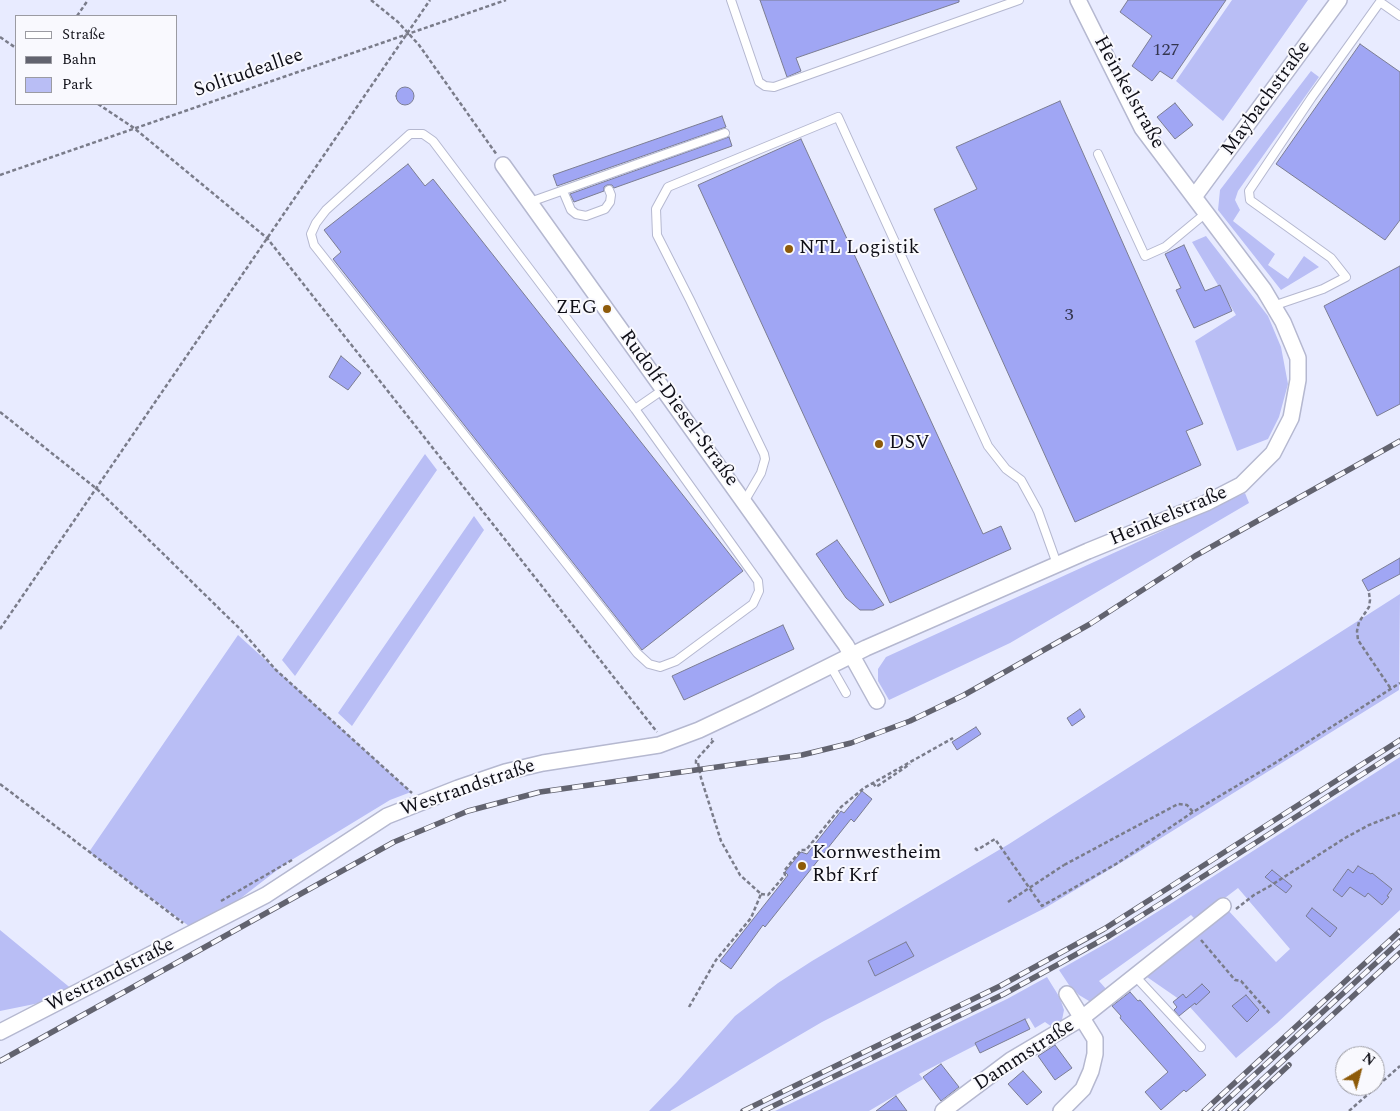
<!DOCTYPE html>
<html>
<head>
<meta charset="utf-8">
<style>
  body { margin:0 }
  #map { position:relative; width:1400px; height:1111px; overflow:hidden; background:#e8ebff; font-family:Spectral,serif }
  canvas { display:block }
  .legend { position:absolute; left:15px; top:15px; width:162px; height:90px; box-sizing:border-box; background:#f9f9fe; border:1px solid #9b9ba2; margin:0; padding:6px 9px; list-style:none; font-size:15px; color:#0f0f17 }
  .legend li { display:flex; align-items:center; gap:10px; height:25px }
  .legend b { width:25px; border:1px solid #9b9ba2 }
  .north { position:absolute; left:1335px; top:1046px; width:50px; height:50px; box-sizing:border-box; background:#f9f9fe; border:1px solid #9b9ba2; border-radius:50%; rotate:37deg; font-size:14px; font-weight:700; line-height:20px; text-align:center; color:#0f0f17 }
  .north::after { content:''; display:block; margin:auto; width:18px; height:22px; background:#8e5b0a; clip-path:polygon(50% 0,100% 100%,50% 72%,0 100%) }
</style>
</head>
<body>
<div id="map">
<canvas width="1400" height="1111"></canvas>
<ul class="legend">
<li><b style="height:6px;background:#fff"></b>Straße</li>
<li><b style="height:6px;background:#62636f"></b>Bahn</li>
<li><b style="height:14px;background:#b9bef5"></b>Park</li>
</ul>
<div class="north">N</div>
</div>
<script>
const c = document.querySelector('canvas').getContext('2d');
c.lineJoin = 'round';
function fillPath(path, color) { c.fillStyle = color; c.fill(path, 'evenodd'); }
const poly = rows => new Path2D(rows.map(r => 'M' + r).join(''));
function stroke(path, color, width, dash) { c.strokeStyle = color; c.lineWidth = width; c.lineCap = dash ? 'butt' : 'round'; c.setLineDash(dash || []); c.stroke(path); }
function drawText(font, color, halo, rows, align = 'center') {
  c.font = font + ' Spectral,serif'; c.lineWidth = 4; c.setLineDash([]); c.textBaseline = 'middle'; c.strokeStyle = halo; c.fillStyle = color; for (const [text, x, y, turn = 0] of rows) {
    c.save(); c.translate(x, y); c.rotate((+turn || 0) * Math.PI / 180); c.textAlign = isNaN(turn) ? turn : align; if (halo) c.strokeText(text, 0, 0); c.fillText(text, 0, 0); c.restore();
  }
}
const green = poly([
  [1232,0,1308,0,1223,121,1176,81],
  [1311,71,1319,77,1238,191,1235,200,1240,210,1233,221,1275,254,1268,265,1288,279,1304,256,1319,267,1281,290,1218,210,1220,190],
  [1206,236,1268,316,1281,347,1288,384,1279,417,1268,439,1237,451,1195,341,1236,315,1192,242],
  [425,454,437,470,295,676,282,660],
  [1245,493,1249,503,1010,643,889,700,878,681,878,669,886,657],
  [474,516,484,530,352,726,338,713],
  [1400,594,1399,690,1137,853,1045,908,822,1022,670,1111,649,1111,677,1082,735,1016,778,983,812,961,1009,844],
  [238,635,411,792,390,800,285,864,197,932,89,852],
  [1400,757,1400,910,1277,1023,1236,1058,1189,1006,1147,977,1227,909,1276,962,1290,949,1238,888,1196,920,1191,915,1099,981,1107,990,1094,1001,1089,1001,1079,995,1074,990,1073,991,1059,970,1112,940,1170,904],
  [0,930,79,995,0,1011],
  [1047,977,1060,998,1064,1010,1061,1025,1055,1029,1045,1022,1035,1028,1029,1018,919,1074,923,1079,869,1111,775,1111,1007,999]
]);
const building = poly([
  [760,0,959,0,959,2,796,58,801,71,787,77,760,0],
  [1128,0,1226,0,1172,79,1160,71,1152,81,1132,66,1152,36,1120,12,1128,0],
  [1360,44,1400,72,1400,220,1385,240,1276,164,1360,44],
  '396 96a9 9 0 1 1 18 0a9 9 0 1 1-18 0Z',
  [1060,101,1203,424,1186,431,1201,465,1075,522,934,209,977,189,956,147,1060,101],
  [1175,103,1193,125,1175,139,1157,117,1175,103],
  [722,116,726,127,557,186,553,175,722,116],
  [729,137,732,146,614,188,612,185,607,185,604,187,604,191,574,202,570,194,729,137],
  [801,139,983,534,1001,526,1011,549,890,603,698,185,801,139],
  [408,164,425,186,433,179,743,571,642,650,333,259,341,252,324,230,408,164],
  [1184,245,1205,291,1220,285,1232,311,1194,328,1176,290,1181,288,1165,254,1184,245],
  [1400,266,1400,404,1377,416,1324,306,1400,266],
  [341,356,361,373,348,390,329,377,341,356],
  [837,540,884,605,873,610,860,610,846,598,816,554,837,540],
  [1400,558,1400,574,1368,591,1362,580,1400,558],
  [783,625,794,649,684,700,672,676,783,625],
  [1080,709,1085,717,1072,726,1067,718,1080,709],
  [976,727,981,734,957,750,952,742,976,727],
  [862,791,872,799,854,822,851,819,765,927,763,925,731,969,720,961,788,875,785,872,801,852,807,854,841,811,844,813,862,791],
  [1358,866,1371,874,1372,873,1392,889,1387,896,1389,897,1382,905,1368,893,1365,897,1350,887,1342,897,1333,890,1348,869,1353,873,1358,866],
  [1272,870,1292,886,1286,893,1265,877,1272,870],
  [1312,908,1337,928,1330,937,1306,916,1312,908],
  [906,942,914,956,875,976,868,961,906,942],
  [1202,984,1210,992,1196,1005,1195,1003,1179,1016,1174,1010,1177,1007,1173,1002,1183,994,1186,998,1202,984],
  [1130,992,1138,1001,1140,1000,1206,1075,1186,1092,1184,1090,1161,1110,1145,1092,1168,1072,1120,1018,1121,1016,1112,1006,1130,992],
  [1246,995,1259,1010,1247,1022,1232,1006,1246,995],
  [1025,1019,1030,1029,980,1053,975,1043,1025,1019],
  [1055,1045,1072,1068,1055,1080,1038,1056,1055,1045],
  [941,1064,959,1087,941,1101,923,1077,941,1064],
  [1023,1071,1042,1092,1027,1105,1008,1084,1023,1071],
  [896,1096,907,1111,876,1111,896,1096]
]);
const path = poly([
  [371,0,398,22,419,45,497,155],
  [77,16,88,0],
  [0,37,16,48],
  [98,104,134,128,267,238,657,732],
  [0,175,506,0],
  [0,412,97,489,240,629,276,670,412,793],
  [1369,593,1370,600,1369,607,1359,622,1357,631,1358,640,1391,689],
  [0,629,430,0],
  [873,783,876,787,910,764],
  [0,784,183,923],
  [975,848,977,850,995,839,1042,906,1116,864,1193,812,1275,763,1400,683],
  [1064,865,1178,804,1187,805,1193,812],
  [761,894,768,895,785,875,784,871,801,850,806,850,841,807,864,788,953,738],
  [221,901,292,860],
  [1236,909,1254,895,1270,886,1345,838,1369,825,1400,813],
  [1201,940,1235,980,1241,981,1271,1015],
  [689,1007,716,960,751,918,761,894,740,875,721,841,701,778,698,763,696,764,696,760,714,740,711,739],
  [1349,1111,1400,1066]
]);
const lane = poly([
  [731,0,759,82,765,86,774,87,1019,0],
  [1098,154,1145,256,1165,247,1206,213],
  [563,191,571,210,576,214,586,216,605,209,610,202,611,195,609,190],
  [530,202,725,133],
  [1273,306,1323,289,1346,277,1331,258,1250,200,1249,191,1312,97,1380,2,1400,16],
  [635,409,758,581,759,591,753,604,676,661,660,667,649,664,637,653,314,245,311,234,316,223,326,210,410,134,423,134,433,141,635,409,664,389],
  [744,502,761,473,765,459,764,454,690,300,657,235,656,209,668,187,838,117,988,446,1006,469,1021,480,1038,511,1057,564],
  [830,665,846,693],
  [1135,976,1201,1047]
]);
const street = poly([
  [503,165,846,645,877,701],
  [1194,197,1339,0],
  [0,1032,266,895,387,816,458,788,505,772,543,763,659,745,699,730,754,704,866,648,1088,551,1206,503,1241,485,1273,453,1291,418,1298,380,1298,358,1283,322,1264,290,1142,128,1078,0],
  [943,1111,1011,1060,1082,1018,1223,906],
  [1061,1111,1083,1089,1091,1071,1095,1054,1095,1039,1067,994]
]);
const rail = poly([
  [0,1061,394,842,468,811,540,792,802,755,851,743,910,721,964,695,1090,624,1195,556,1400,441],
  [743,1111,1000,986,1104,929,1400,740],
  [763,1111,1004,994,1057,965,1109,936,1168,899,1400,750],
  [1204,1111,1400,931],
  [1215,1111,1400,941],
  [1228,1111,1400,953],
  [1240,1111,1289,1065]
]);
const pathBridge = poly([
  [1008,902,1064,865]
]);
const markers = [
  [789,249,5,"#8e5b0a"],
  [607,309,5,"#8e5b0a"],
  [879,444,5,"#8e5b0a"],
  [802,866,5,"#8e5b0a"]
];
const numberNames = [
  ["127",1166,51],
  ["3",1069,316]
];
const streetNames = [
  ["Solitudeallee",249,74,-19],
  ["Heinkelstraße",1128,93,61],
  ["Maybachstraße",1267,99,-54],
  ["Rudolf-Diesel-Straße",678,409,54],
  ["Heinkelstraße",1169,517,-23],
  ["Westrandstraße",468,789,-19],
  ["Westrandstraße",111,976,-27],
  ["Dammstraße",1025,1056,-33]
];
const poiNames = [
  ["NTL Logistik",799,249],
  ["ZEG",597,309,"right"],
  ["DSV",889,444],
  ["Kornwestheim",812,854],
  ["Rbf Krf",812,877]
];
fillPath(green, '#b9bef5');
fillPath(building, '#a0a6f4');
stroke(building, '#7b7d93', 1);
stroke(lane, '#b5b8d0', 10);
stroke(street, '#b5b8d0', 18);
stroke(path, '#7a7c8a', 2.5, [4, 2.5]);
stroke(lane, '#fff', 8);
stroke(street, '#fff', 15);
stroke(rail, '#62636f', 5.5);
stroke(rail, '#f9f9fe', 4, [11]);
stroke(pathBridge, '#7a7c8a', 2.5, [4, 2.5]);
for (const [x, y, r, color] of markers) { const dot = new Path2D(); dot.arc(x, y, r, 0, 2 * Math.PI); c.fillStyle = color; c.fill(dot); stroke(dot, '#f9f9fe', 2); }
drawText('18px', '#33354e', null, numberNames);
drawText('20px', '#0f0f17', '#f9f9fe', streetNames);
drawText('20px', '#0f0f17', '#f9f9fe', poiNames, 'left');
</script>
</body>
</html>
